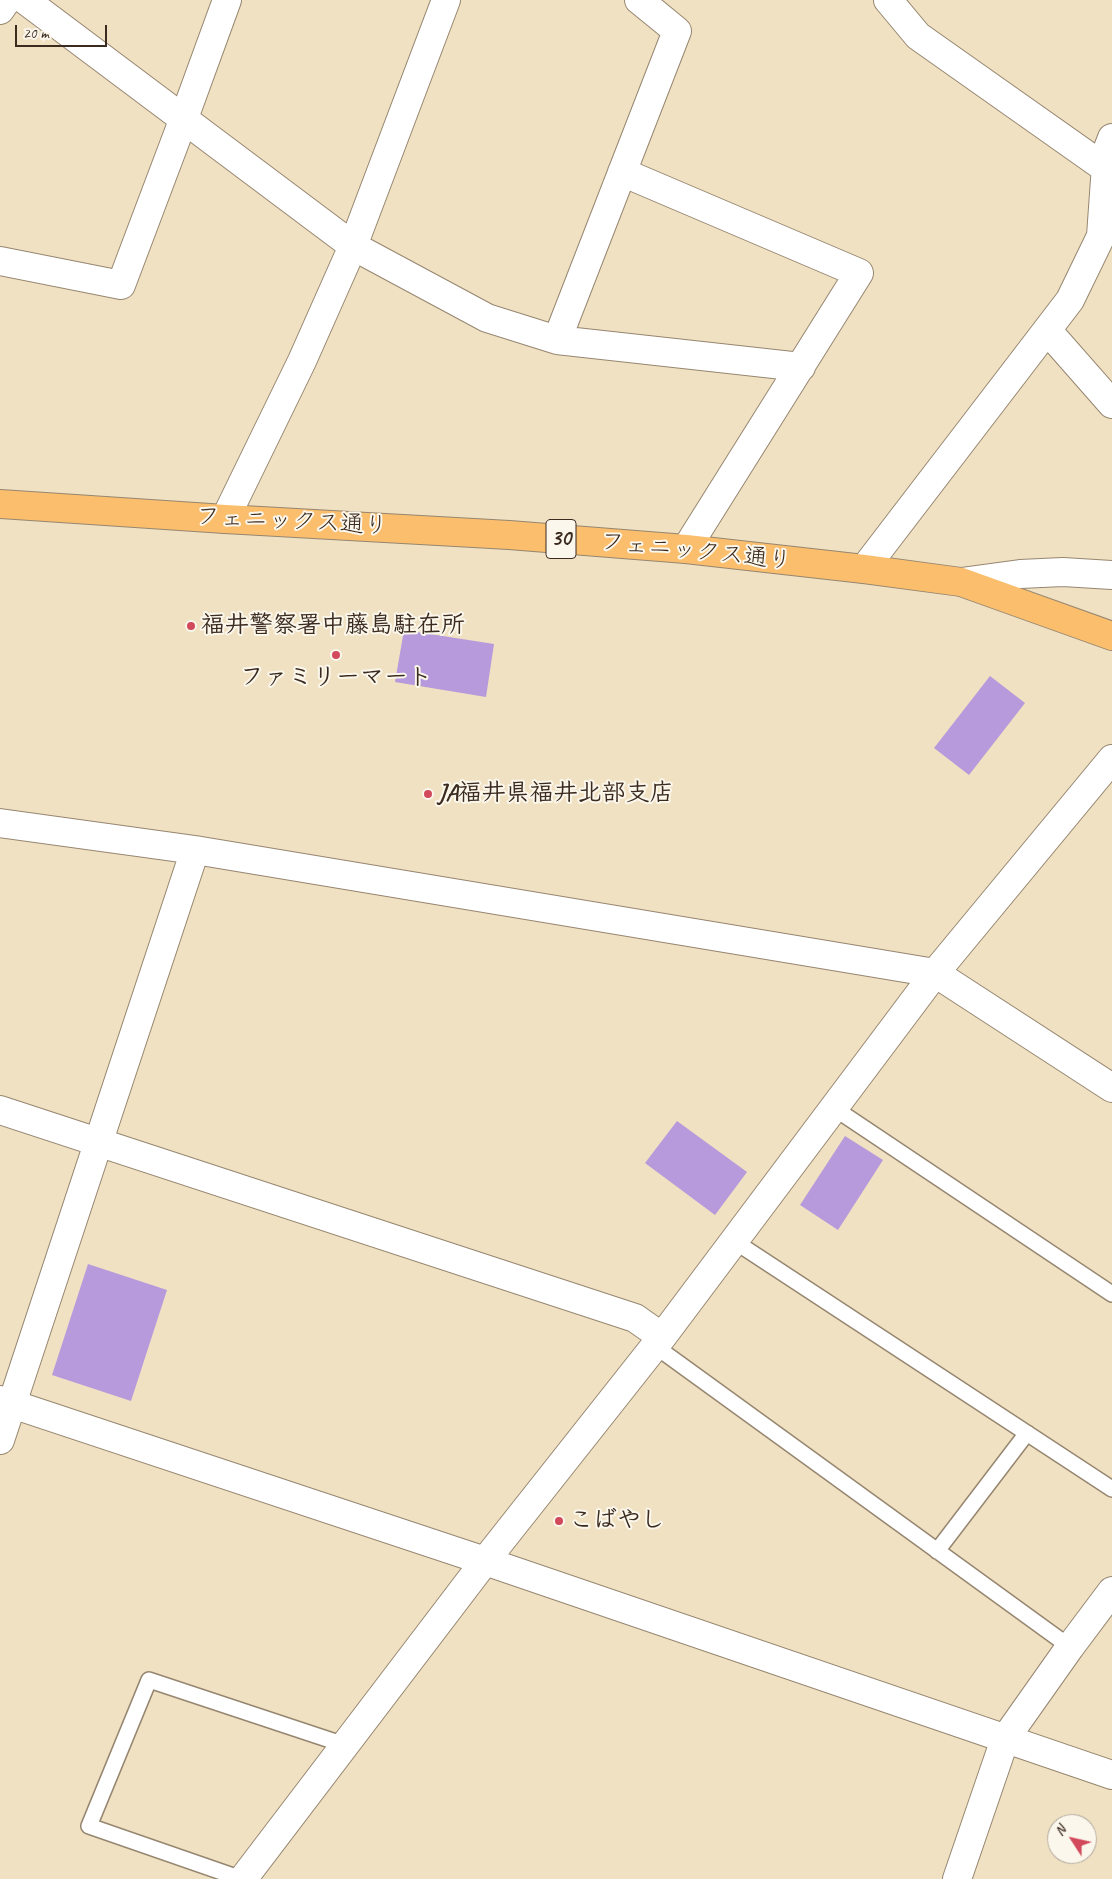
<!DOCTYPE html>
<html>
<head>
<meta charset="utf-8">
<style>
  body { margin:0 }
  #map { position:relative; width:1112px; height:1879px; overflow:hidden; background:#f0e1c3; font-family:Caveat,sans-serif }
  canvas { display:block }
  .north { position:absolute; left:1047px; top:1814px; width:50px; height:50px; box-sizing:border-box; background:#fbf7ec; border:1px solid #aea59a; border-radius:50%; rotate:305deg; font-size:14px; font-weight:700; line-height:20px; text-align:center; color:#3b2a1e }
  .north::after { content:''; display:block; margin:auto; width:18px; height:22px; background:#d1495b; clip-path:polygon(50% 0,100% 100%,50% 72%,0 100%) }
  .scale { position:absolute; left:15px; top:25px; width:92px; height:22px; box-sizing:border-box; border:2px solid #3b2a1e; border-top:0; padding-left:6px; font-size:15px; line-height:18px; white-space:nowrap; color:#3b2a1e; -webkit-text-stroke:4px #fbf7ec; paint-order:stroke }
</style>
</head>
<body>
<div id="map">
<canvas width="1112" height="1879"></canvas>
<div class="north">N</div>
<div class="scale">20 m</div>
</div>
<script>
const c = document.querySelector('canvas').getContext('2d');
c.lineJoin = 'round';
function fillPath(path, color) { c.fillStyle = color; c.fill(path, 'evenodd'); }
const poly = rows => new Path2D(rows.map(r => 'M' + r).join(''));
function stroke(path, color, width, dash) { c.strokeStyle = color; c.lineWidth = width; c.lineCap = dash ? 'butt' : 'round'; c.setLineDash(dash || []); c.stroke(path); }
function drawText(font, color, halo, rows, align = 'center') {
  c.font = font + ' Caveat,"Klee One",sans-serif'; c.lineWidth = 4; c.setLineDash([]); c.textBaseline = 'middle'; c.strokeStyle = halo; c.fillStyle = color; for (const [text, x, y, turn = 0] of rows) {
    c.save(); c.translate(x, y); c.rotate((+turn || 0) * Math.PI / 180); c.textAlign = isNaN(turn) ? turn : align; if (halo) c.strokeText(text, 0, 0); c.fillText(text, 0, 0); c.restore();
  }
}
const building = poly([
  [404,630,494,644,486,697,395,682],
  [990,676,1025,703,969,775,934,748],
  [677,1121,747,1172,715,1215,645,1163],
  [845,1136,883,1160,838,1230,800,1205],
  [88,1264,167,1290,131,1401,52,1375]
]);
const service = poly([
  [834,1108,1112,1294],
  [734,1241,1112,1489],
  [655,1346,1070,1647],
  [937,1551,1027,1433],
  [242,1879,89,1826,149,1680,345,1745]
]);
const minor = poly([
  [25,0,353,246,487,318,557,340,801,367],
  [888,0,918,36,1105,168],
  [0,10,7,0],
  [622,172,859,273,686,549],
  [0,261,121,285,184,118,227,0],
  [1047,330,1112,404],
  [557,340,677,31,639,0],
  [225,519,302,361,353,246,446,0],
  [864,569,1070,300,1101,236,1107,151,1112,138],
  [0,823,195,850,935,973,1112,1088],
  [0,1110,635,1318,662,1337],
  [0,1440,195,850],
  [243,1879,485,1561,662,1337,935,973,1112,759],
  [957,1879,1005,1739,1070,1647,1112,1591]
]);
const tertiary = poly([
  [961,582,1020,574,1063,572,1112,575],
  [0,1400,485,1561,1112,1775]
]);
const primary = poly([
  [0,504,225,519,509,535,686,549,864,569,961,582,1112,636]
]);
const markers = [
  [191,626,5,"#d1495b"],
  [336,655,5,"#d1495b"],
  [428,794,5,"#d1495b"],
  [559,1521,5,"#d1495b"]
];
const shields = [
  [561,539,30]
];
const shieldNames = [
  ["30",561,539]
];
const streetNames = [
  ["フェニックス通り",292,522,3],
  ["フェニックス通り",696,552,6]
];
const poiNames = [
  ["福井警察署中藤島駐在所",201,626],
  ["ファミリーマート",336,678,"center"],
  ["JA福井県福井北部支店",438,794],
  ["こばやし",569,1521]
];
fillPath(building, '#b69adb');
stroke(service, '#968670', 18);
stroke(minor, '#968670', 30);
stroke(tertiary, '#968670', 30);
stroke(primary, '#968670', 30);
stroke(service, '#fff', 15);
stroke(minor, '#fff', 28);
stroke(tertiary, '#fff', 28);
stroke(primary, '#fabe6d', 28);
for (const [x, y, r, color] of markers) { const dot = new Path2D(); dot.arc(x, y, r, 0, 2 * Math.PI); c.fillStyle = color; c.fill(dot); stroke(dot, '#fbf7ec', 2); }
for (const [x, y, w] of shields) { const box = new Path2D(); box.roundRect(x - w / 2, y - 19.5, w, 39, 4); c.fillStyle = '#fbf7ec'; c.fill(box); stroke(box, '#3b2a1e', 1); }
drawText('bold 22px', '#3b2a1e', null, shieldNames);
drawText('24px', '#3b2a1e', '#fbf7ec', streetNames);
drawText('bold 24px', '#3b2a1e', '#fbf7ec', poiNames, 'left');
</script>
</body>
</html>
